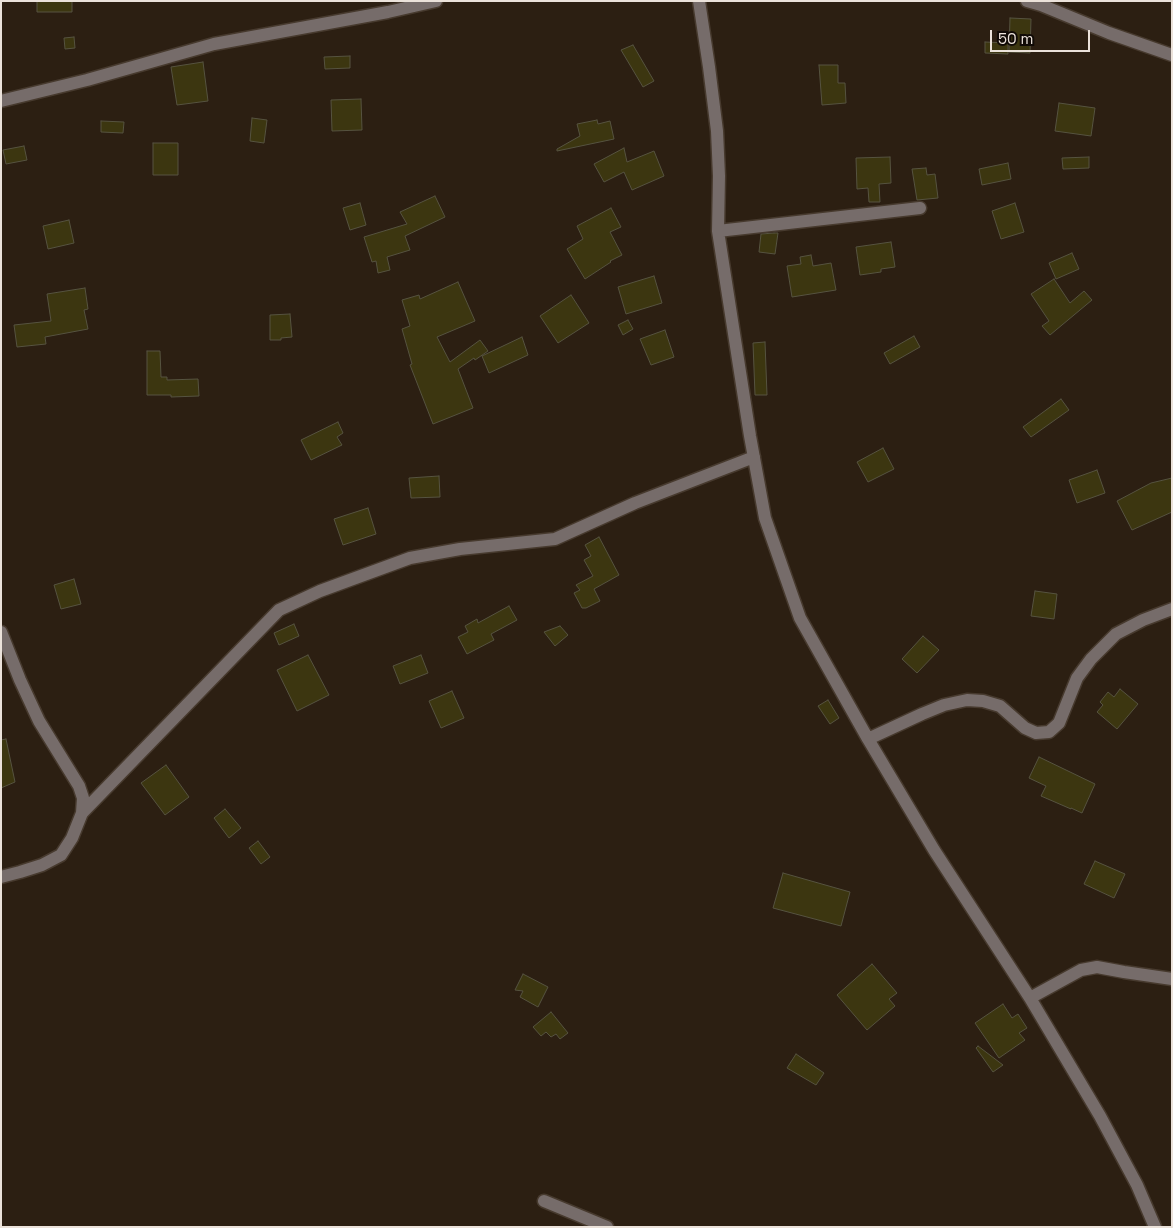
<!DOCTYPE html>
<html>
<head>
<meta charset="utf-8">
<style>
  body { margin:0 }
  #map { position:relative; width:1173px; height:1228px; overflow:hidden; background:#2c1f12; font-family:"Space Grotesk",sans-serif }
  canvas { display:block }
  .frame { position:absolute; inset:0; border:2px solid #ebe2da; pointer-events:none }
  .scale { position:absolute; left:990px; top:30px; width:100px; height:22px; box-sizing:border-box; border:2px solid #ebe2da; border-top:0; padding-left:6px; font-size:15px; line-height:18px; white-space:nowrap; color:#ebe2da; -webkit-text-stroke:4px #100a06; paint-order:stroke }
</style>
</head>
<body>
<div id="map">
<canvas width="1173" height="1228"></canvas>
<div class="frame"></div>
<div class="scale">50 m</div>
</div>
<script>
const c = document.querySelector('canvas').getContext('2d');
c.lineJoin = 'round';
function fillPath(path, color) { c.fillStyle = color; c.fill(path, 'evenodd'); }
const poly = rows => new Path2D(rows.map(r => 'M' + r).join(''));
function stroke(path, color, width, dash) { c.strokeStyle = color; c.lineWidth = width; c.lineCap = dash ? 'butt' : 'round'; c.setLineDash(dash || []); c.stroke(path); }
const building = poly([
  [37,1,72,1,72,12,37,12,37,1],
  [1010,18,1031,19,1030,53,1009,52,1010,18],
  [74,37,75,48,65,49,64,38,74,37],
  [985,42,1008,43,1008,54,985,53,985,42],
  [633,45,654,81,643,87,621,50,633,45],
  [350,56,350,68,325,69,324,57,350,56],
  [203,62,208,101,177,105,171,67,203,62],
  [819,65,838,65,838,83,845,83,846,103,822,105,819,65],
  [361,99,362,130,332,131,331,100,361,99],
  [1059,103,1095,108,1091,136,1055,131,1059,103],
  [252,118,267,120,264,143,250,141,252,118],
  [597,120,598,124,610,121,614,139,557,151,557,149,580,136,577,124,597,120],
  [101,121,124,122,123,133,101,132,101,121],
  [153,143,178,143,178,175,153,175,153,143],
  [24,146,27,160,6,164,3,150,24,146],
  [624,148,627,162,654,151,664,176,632,190,624,172,604,182,594,164,624,148],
  [890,157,891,183,879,184,880,202,869,202,868,188,857,189,856,158,890,157],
  [1089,157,1089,168,1063,169,1062,158,1089,157],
  [1008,163,1011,179,982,185,979,169,1008,163],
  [926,168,927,175,935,174,938,198,917,200,912,169,926,168],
  [435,196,445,217,405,236,410,250,387,257,390,270,378,273,376,261,372,262,364,237,407,224,400,212,435,196],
  [360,203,366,225,350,230,343,208,360,203],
  [1015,203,1024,232,1001,239,992,211,1015,203],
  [611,208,621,227,610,232,622,255,610,261,611,262,585,279,567,249,583,239,577,226,611,208],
  [69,220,74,243,48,249,43,226,69,220],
  [774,233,778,233,775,254,759,252,761,234,774,233],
  [891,242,895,267,881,269,881,272,860,275,856,247,891,242],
  [1072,253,1079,269,1056,279,1049,263,1072,253],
  [811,255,813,266,831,263,836,290,792,297,787,266,801,264,800,257,811,255],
  [654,276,662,303,626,314,618,287,654,276],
  [1054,279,1070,303,1084,291,1092,300,1050,335,1042,326,1049,321,1031,294,1054,279],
  [458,282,475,321,437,337,450,362,480,340,488,351,475,360,474,358,458,369,473,408,433,424,410,365,412,364,402,329,410,326,402,300,419,295,420,299,458,282],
  [85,288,88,309,84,310,88,329,45,337,46,344,17,347,14,325,51,321,47,294,85,288],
  [571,295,589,323,558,343,540,316,571,295],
  [290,314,292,337,281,338,281,340,270,340,270,315,290,314],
  [628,320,633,329,623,335,618,325,628,320],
  [665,330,674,357,651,365,640,339,665,330],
  [914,336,920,347,890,364,884,353,914,336],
  [522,337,528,355,489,373,482,356,522,337],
  [765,342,767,395,755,395,753,343,765,342],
  [147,351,160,351,161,377,167,377,167,380,198,379,199,396,171,397,171,395,147,395,147,351],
  [1061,399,1069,410,1031,437,1023,427,1061,399],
  [338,422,343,433,337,437,342,445,311,460,301,440,338,422],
  [883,448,894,469,868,482,857,462,883,448],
  [1097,470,1105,493,1077,503,1069,480,1097,470],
  [439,476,440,497,411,498,409,478,439,476],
  [1172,478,1172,512,1132,530,1117,501,1151,483,1172,478],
  [368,508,376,534,343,545,334,519,368,508],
  [599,537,619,575,594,589,600,601,586,608,582,608,574,593,580,590,576,585,593,576,584,560,591,556,585,545,599,537],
  [74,579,81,604,61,609,54,585,74,579],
  [1035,591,1057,594,1054,619,1031,616,1035,591],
  [509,606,517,620,491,634,494,640,467,654,458,637,468,632,465,626,477,619,478,623,509,606],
  [294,624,299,636,279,645,274,633,294,624],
  [560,626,568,635,555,646,544,632,560,626],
  [923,636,939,650,917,673,902,659,923,636],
  [308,655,329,695,297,711,277,670,308,655],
  [421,655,428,673,400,684,393,666,421,655],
  [1120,689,1138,704,1117,729,1097,712,1103,705,1100,702,1108,692,1114,697,1120,689],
  [452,691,464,718,441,728,429,701,452,691],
  [828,700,839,718,830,724,818,706,828,700],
  [6,739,15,782,1,788,1,740,6,739],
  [1039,757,1095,784,1082,813,1071,808,1071,809,1041,796,1046,786,1029,778,1039,757],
  [166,765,189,797,165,815,141,783,166,765],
  [225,809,241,828,229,838,214,818,225,809],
  [258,841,270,857,261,864,249,848,258,841],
  [1095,861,1125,874,1114,898,1084,884,1095,861],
  [783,873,850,892,841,926,773,908,783,873],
  [872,964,897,993,889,999,895,1006,867,1030,837,995,872,964],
  [523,974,548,987,538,1007,520,997,523,991,515,990,523,974],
  [1003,1004,1012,1018,1018,1014,1027,1028,1019,1033,1025,1040,999,1058,975,1023,1003,1004],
  [551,1012,568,1033,560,1039,556,1034,551,1037,546,1032,541,1036,533,1027,551,1012],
  [978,1046,1003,1065,993,1072,976,1048,978,1046],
  [796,1054,824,1073,816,1085,787,1068,796,1054]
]);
const minor = poly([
  [699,1,709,67,717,131,719,176,718,231,750,436,765,518,800,618,868,739,934,850,1030,998,1100,1116,1137,1185,1155,1227],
  [1027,1,1041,5,1109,33,1172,55],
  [1,101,87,80,214,44,388,12,436,1],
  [718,231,920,208],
  [1,632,20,680,39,721,79,786,83,798,82,813,72,838,61,855,42,865,20,872,1,877],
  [868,739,922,714,944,705,967,700,983,701,1000,706,1025,728,1036,733,1049,732,1059,723,1077,678,1091,659,1116,634,1143,620,1172,609],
  [82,813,279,610,320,591,410,558,460,549,555,539,635,503,754,457],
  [1030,998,1081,970,1097,967,1124,972,1172,979],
  [544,1201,607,1227]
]);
fillPath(building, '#3c3610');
stroke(building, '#565340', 1);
stroke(minor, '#473a2e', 15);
stroke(minor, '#766c6a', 12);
</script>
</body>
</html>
